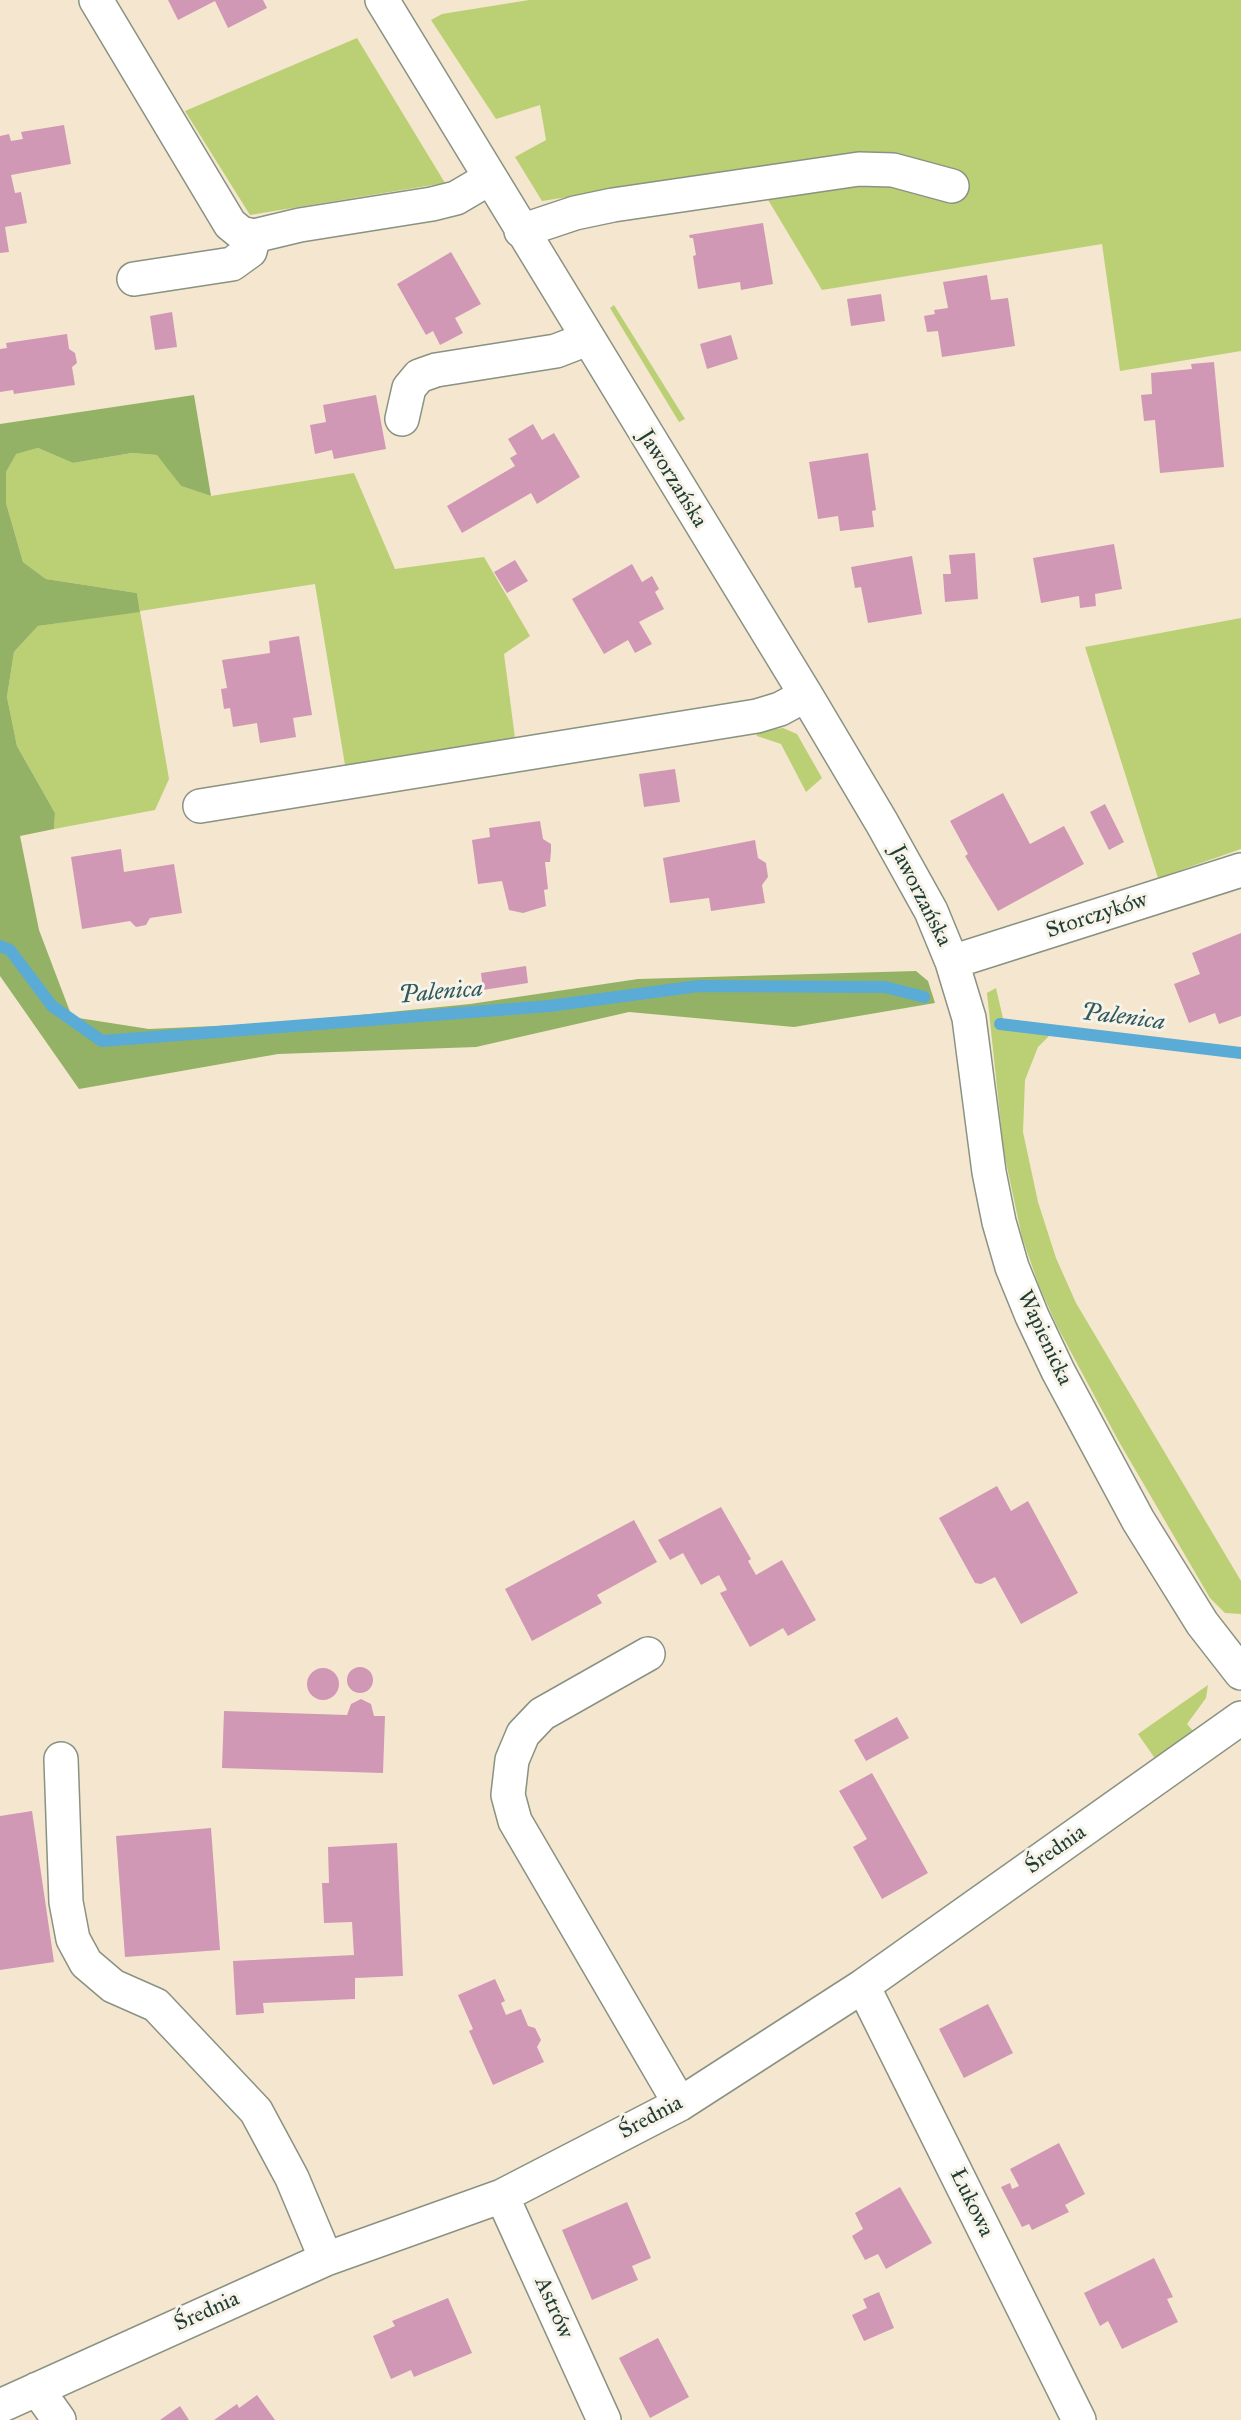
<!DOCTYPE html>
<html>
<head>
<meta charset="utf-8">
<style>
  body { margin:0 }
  canvas { display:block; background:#f4e6cf }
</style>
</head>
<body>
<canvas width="1241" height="2420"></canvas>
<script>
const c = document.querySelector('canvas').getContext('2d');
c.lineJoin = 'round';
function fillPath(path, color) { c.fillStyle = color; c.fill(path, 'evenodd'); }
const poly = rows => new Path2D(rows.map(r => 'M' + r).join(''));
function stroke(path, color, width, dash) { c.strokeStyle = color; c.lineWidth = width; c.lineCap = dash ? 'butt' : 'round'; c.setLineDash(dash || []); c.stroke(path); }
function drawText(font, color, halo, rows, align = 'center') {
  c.font = font + ' "IM FELL Great Primer",serif'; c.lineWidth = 6; c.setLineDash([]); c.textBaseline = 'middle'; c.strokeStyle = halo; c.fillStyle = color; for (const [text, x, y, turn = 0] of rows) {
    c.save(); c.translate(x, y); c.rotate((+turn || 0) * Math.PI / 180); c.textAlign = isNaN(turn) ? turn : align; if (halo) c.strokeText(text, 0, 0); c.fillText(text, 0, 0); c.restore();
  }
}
const green = poly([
  [529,0,1241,0,1241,351,1120,371,1102,244,822,290,764,193,914,159,858,152,542,201,515,157,546,140,540,105,496,119,431,20,442,14],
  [357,38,445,183,250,215,185,111],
  [614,305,685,419,679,422,610,308],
  [38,448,73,463,132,453,158,455,181,486,211,496,354,473,395,569,484,557,530,636,504,654,515,738,504,746,355,770,345,765,315,584,140,611,169,779,155,810,54,829,55,813,17,746,7,697,14,652,38,626,140,611,137,593,46,579,23,562,6,503,6,472,15,454],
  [1241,618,1241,849,1158,878,1085,647],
  [783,728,797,734,822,778,806,792,781,744,757,736,756,732],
  [996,988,1005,1027,1051,1034,1038,1047,1025,1080,1023,1132,1038,1202,1056,1258,1076,1303,1241,1581,1241,1614,1225,1613,1210,1598,1118,1440,1057,1326,1039,1286,1022,1237,1004,1153,987,993],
  [1208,1685,1206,1698,1187,1724,1194,1732,1164,1756,1154,1757,1138,1734]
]);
const forest = poly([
  [194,395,211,496,181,486,157,455,132,453,73,463,38,448,16,454,6,472,6,503,23,562,46,579,137,593,140,612,38,626,14,652,7,697,17,746,55,813,54,829,20,836,39,930,72,1017,149,1029,280,1023,470,1004,638,979,916,971,928,981,935,1003,794,1027,629,1012,476,1047,278,1054,79,1089,0,976,0,424],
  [1202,1044,1241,1048,1241,1058,1200,1053]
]);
const stream = poly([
  [0,946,10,950,52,1006,102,1041,549,1006,699,986,885,987,924,997],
  [1000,1024,1241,1053]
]);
const building = poly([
  [168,0,263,0,267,8,228,28,215,1,178,20],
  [64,125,71,164,11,175,15,193,21,192,27,223,5,227,9,252,0,253,0,136,9,134,11,141,23,139,21,132],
  [763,223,773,284,741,290,740,282,698,289,693,256,696,255,693,238,690,238,689,235],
  [451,252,481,304,455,318,463,333,440,345,433,331,426,335,397,284],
  [987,275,991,300,1008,298,1015,346,942,357,938,331,927,332,924,316,935,314,934,310,948,308,943,282],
  [881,294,885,321,851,326,847,299],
  [172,312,177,347,155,350,150,316],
  [67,334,69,349,75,353,77,363,72,367,75,385,14,394,13,390,0,392,0,349,7,348,6,343],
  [731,335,738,359,707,369,700,344],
  [1214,362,1224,467,1160,473,1155,420,1144,421,1141,395,1152,394,1151,373,1192,369,1191,364],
  [376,395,386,449,334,459,332,450,315,454,310,425,326,422,323,405],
  [533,424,542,440,554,433,580,477,537,504,531,493,462,533,447,506,515,466,510,458,517,454,508,439],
  [868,453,876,510,872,511,874,527,840,531,838,516,818,519,809,462],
  [1114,544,1122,589,1095,594,1096,606,1080,608,1079,596,1041,603,1033,558],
  [975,553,978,599,945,602,943,574,951,574,949,555],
  [912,556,922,614,868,623,861,587,855,588,851,567],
  [515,560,528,581,507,593,494,572],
  [632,564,642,582,652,576,659,589,655,592,664,609,639,622,652,644,635,653,628,640,604,654,572,599],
  [299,636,312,715,293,718,296,737,260,743,257,723,233,727,230,708,224,709,221,689,227,688,222,660,270,653,269,641],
  [675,769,680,802,644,807,639,774],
  [1003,793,1030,844,1064,826,1084,864,998,911,965,856,968,854,950,821],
  [1105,804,1124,842,1109,850,1090,812],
  [540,821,543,839,551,844,551,851,550,862,545,862,548,889,544,890,546,906,523,913,509,910,502,881,478,884,472,840,490,837,489,828],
  [755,840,758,858,766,863,768,877,762,885,765,903,711,911,709,898,670,903,663,858],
  [121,849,124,872,174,864,182,913,150,918,146,925,136,927,130,921,82,929,71,857],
  [1241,933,1241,1016,1219,1024,1215,1013,1189,1023,1174,984,1200,974,1192,953],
  [526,966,528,983,483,990,481,973],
  [997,1486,1011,1511,1028,1501,1078,1593,1021,1624,995,1577,981,1584,975,1583,939,1518],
  [721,1507,751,1559,748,1561,756,1575,782,1560,816,1620,788,1636,783,1628,750,1647,720,1593,727,1590,719,1575,701,1585,683,1553,670,1560,658,1540],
  [634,1520,657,1562,597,1595,602,1603,532,1641,505,1589],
  '347 1680a13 13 0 1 1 26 0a13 13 0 1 1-26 0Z',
  '307 1684a16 16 0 1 1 32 0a16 16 0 1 1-32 0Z',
  [361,1699,371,1704,374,1716,385,1716,383,1773,222,1768,224,1711,347,1715,351,1704],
  [897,1717,909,1738,866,1761,854,1740],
  [872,1773,928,1873,882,1899,853,1847,867,1839,839,1791],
  [32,1811,54,1962,0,1970,0,1816],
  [211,1828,220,1950,125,1957,116,1836],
  [397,1843,403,1976,355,1978,355,1999,263,2003,264,2013,236,2015,233,1961,354,1955,352,1922,324,1923,322,1883,329,1883,328,1847],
  [495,1979,505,2001,501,2003,506,2015,521,2009,528,2026,535,2028,541,2040,537,2047,544,2062,493,2085,469,2031,473,2029,458,1995],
  [988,2004,1013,2053,964,2078,939,2029],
  [1059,2143,1085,2194,1065,2205,1069,2212,1032,2230,1029,2224,1022,2227,1001,2187,1010,2183,1012,2189,1019,2186,1010,2169],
  [900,2187,932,2243,886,2269,878,2254,865,2260,852,2236,863,2229,855,2213],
  [627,2202,651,2258,632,2266,638,2280,592,2300,562,2230],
  [1154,2258,1173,2297,1167,2299,1178,2322,1122,2349,1108,2321,1100,2326,1084,2293],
  [879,2292,894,2328,864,2341,852,2315,867,2308,863,2299],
  [448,2298,472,2353,414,2377,411,2370,391,2379,373,2336,395,2326,392,2321],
  [658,2338,689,2397,650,2418,619,2358],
  [257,2395,275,2420,214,2420,237,2404,239,2408],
  [180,2406,189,2420,160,2420]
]);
const minor = poly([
  [96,0,230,224,241,233,254,236,300,225,432,204,456,198,490,178],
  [382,0,806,695,882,823,931,911,952,962,969,1018,989,1172,999,1222,1012,1267,1032,1316,1058,1371,1138,1520,1202,1623,1241,1673],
  [521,231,575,213,613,205,859,169,893,170,952,186],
  [134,279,232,264,250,251,254,236],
  [402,419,409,388,419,376,436,370,556,351,587,339],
  [200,806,757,716,780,709,806,695],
  [952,962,1241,870],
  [648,1654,542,1714,523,1734,512,1760,508,1795,515,1821,680,2104],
  [61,1759,66,1902,73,1939,86,1963,113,1986,156,2005,256,2111,292,2178,326,2259],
  [863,1986,1079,2420],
  [502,2196,604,2420],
  [37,2389,59,2420],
  [0,2406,326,2259,502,2196,680,2104,863,1986,1241,1718]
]);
const streetNames = [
  ["Jaworzańska",672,479,58],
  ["Jaworzańska",920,896,63],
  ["Storczyków",1097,916,-18],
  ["Wapienicka",1044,1338,65],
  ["Średnia",1056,1850,-35],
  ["Średnia",651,2118,-28],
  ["Łukowa",971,2203,64],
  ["Astrów",553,2308,66],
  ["Średnia",207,2312,-24]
];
const waterNames = [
  ["Palenica",441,993,-5],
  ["Palenica",1123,1018,7]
];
fillPath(green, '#bbd074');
fillPath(forest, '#94b266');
stroke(stream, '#5aabd5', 12);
fillPath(building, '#d198b5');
stroke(minor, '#8a9282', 36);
stroke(minor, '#fff', 33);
drawText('22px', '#1f3d34', '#f7f3e8', streetNames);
drawText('italic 24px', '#2e585c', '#f7f3e8', waterNames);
</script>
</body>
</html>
